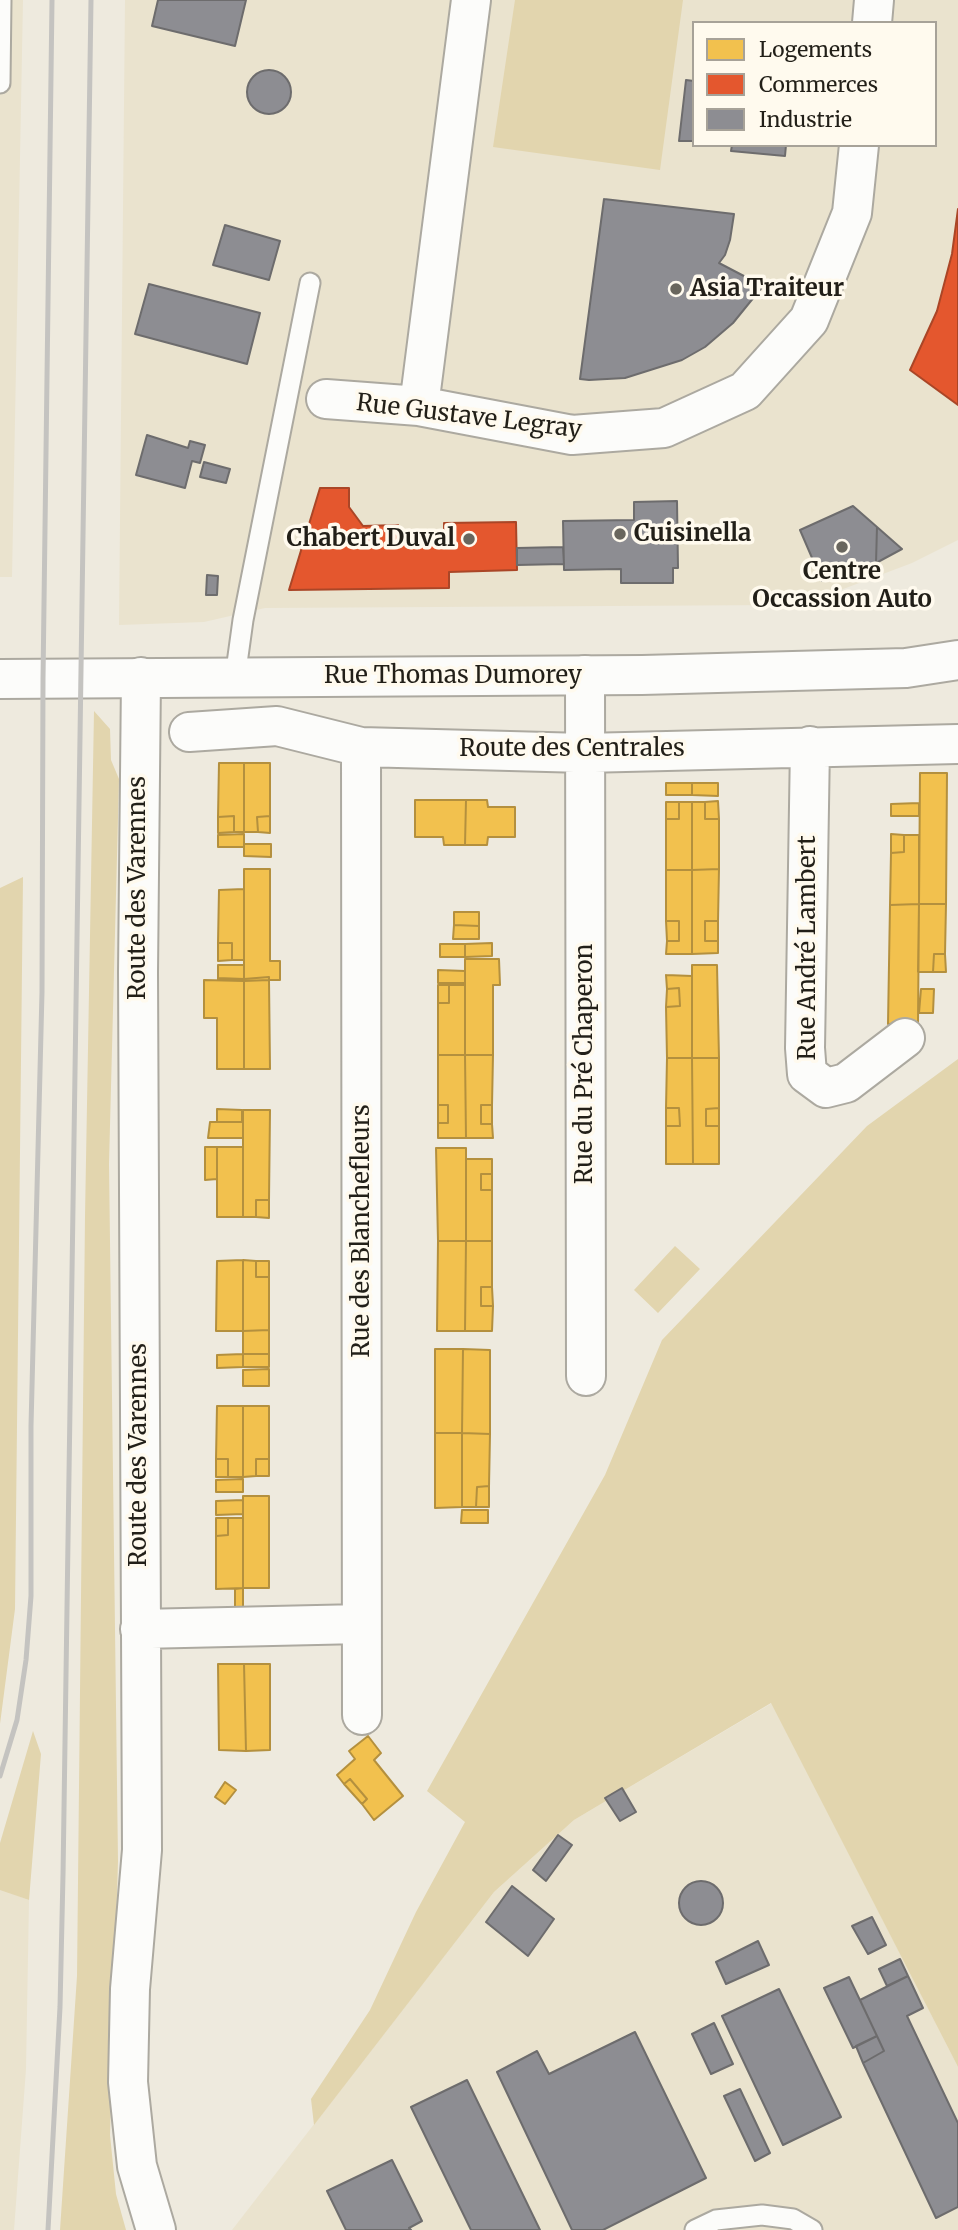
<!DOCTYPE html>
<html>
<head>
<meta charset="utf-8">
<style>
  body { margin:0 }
  #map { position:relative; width:958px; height:2230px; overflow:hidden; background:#eeeade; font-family:Merriweather,serif }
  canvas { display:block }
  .legend { position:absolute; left:692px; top:21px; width:245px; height:126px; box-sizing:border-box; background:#fffaee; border:2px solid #a7a298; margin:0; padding:9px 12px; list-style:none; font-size:21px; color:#221f18 }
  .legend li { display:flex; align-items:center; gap:14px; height:35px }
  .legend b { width:35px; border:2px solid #a7a298 }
</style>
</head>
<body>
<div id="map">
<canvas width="958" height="2230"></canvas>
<ul class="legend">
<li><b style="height:19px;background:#f2c14e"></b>Logements</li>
<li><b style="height:19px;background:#e4572e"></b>Commerces</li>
<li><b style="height:19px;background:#8d8d92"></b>Industrie</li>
</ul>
</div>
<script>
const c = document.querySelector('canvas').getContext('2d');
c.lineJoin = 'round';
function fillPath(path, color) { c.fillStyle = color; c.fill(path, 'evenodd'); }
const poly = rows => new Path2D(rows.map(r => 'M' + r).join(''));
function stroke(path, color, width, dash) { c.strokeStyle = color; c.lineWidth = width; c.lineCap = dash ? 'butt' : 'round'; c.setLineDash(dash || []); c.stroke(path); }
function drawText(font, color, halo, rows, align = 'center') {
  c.font = font + ' Merriweather,serif'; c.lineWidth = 7; c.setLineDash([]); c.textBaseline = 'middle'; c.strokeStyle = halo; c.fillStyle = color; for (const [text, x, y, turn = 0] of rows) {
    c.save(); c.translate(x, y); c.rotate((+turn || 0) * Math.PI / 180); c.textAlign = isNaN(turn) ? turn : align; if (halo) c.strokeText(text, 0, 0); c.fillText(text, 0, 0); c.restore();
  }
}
const built = poly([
  [0,0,23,0,12,577,0,577],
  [125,0,958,0,958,540,912,563,830,594,781,605,265,608,204,622,119,625],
  [694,23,935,23,935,145,694,145],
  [772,1703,958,2067,958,2230,232,2230,494,1892,574,1820],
  [0,1889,29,1900,26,2069,14,2230,0,2230]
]);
const green = poly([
  [515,0,683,0,660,170,493,147],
  [94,711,110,729,111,760,119,779,109,1164,118,1861,110,2135,116,2194,126,2230,60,2230,77,1976,85,1216],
  [23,877,15,1609,0,1724,0,888],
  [958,1059,958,2067,771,1703,574,1820,494,1892,314,2125,311,2099,370,2010,416,1912,465,1822,427,1791,605,1475,662,1340,867,1126],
  [675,1246,700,1269,658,1313,634,1290],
  [33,1731,41,1754,29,1900,0,1890,0,1843]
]);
const homes = poly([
  [219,763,244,763,244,832,234,832,234,816,218,817,219,763],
  [244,763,270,763,270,816,257,817,258,832,244,832,244,763],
  [920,773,947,773,946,904,919,904,920,773],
  [666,783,692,783,692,795,666,795,666,783],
  [692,783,718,783,718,796,692,795,692,783],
  [415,800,466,800,465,845,444,845,443,837,415,837,415,800],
  [466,800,487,800,488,807,515,807,515,837,488,837,487,845,465,845,466,800],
  [718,801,719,819,705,819,705,802,718,801],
  [666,802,679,802,679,819,666,819,666,802],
  [679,802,692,802,692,870,666,870,666,819,679,819,679,802],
  [692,802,705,802,705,819,719,819,719,869,692,870,692,802],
  [919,803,919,816,891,816,891,804,919,803],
  [234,816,234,832,218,833,218,817,234,816],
  [270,816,270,833,258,832,257,817,270,816],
  [244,834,244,847,218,847,218,835,244,834],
  [891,834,904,835,904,852,891,853,891,834],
  [904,835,919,835,919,904,890,905,891,853,904,852,904,835],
  [244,844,271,844,271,857,244,856,244,844],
  [244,869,270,869,270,961,280,961,280,980,269,980,269,977,244,979,244,869],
  [719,869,718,921,705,921,705,941,718,941,718,953,692,954,692,870,719,869],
  [666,870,692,870,692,954,666,954,667,941,679,941,679,921,666,921,666,870],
  [244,889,244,960,232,960,232,943,218,943,219,890,244,889],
  [919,904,918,1023,888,1024,890,905,919,904],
  [919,904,946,904,945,954,934,954,933,972,918,972,919,904],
  [454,912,479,912,479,926,454,925,454,912],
  [666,921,679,921,679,941,667,941,666,921],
  [705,921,718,921,718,941,705,941,705,921],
  [454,925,479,926,479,939,453,939,454,925],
  [218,943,232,943,232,960,218,961,218,943],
  [492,943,492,956,465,957,465,944,492,943],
  [440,944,465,944,465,957,440,957,440,944],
  [934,954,945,954,946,972,933,972,934,954],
  [465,959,499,959,500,985,493,985,493,1055,465,1055,465,959],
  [218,965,244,965,244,979,218,978,218,965],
  [692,965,717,965,719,1058,692,1058,692,965],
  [438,970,465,971,465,983,438,983,438,970],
  [666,975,692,976,692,1058,667,1058,666,1007,680,1006,679,988,667,989,666,975],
  [269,977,269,980,244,981,244,979,269,977],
  [218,978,244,979,244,981,218,980,218,978],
  [204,980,244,981,244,1069,217,1069,217,1018,204,1018,204,980],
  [269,980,270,1069,244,1069,244,981,269,980],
  [438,985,449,985,449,1003,438,1003,438,985],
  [449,985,465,985,465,1055,438,1055,438,1003,449,1003,449,985],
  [679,988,680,1006,666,1007,667,989,679,988],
  [921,989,934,989,933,1013,919,1013,921,989],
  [438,1055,465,1055,466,1138,438,1138,438,1123,448,1123,448,1105,438,1105,438,1055],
  [465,1055,493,1055,492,1105,481,1105,481,1124,492,1124,493,1138,466,1138,465,1055],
  [667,1058,692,1058,693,1164,666,1164,666,1126,680,1126,679,1108,666,1108,667,1058],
  [692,1058,719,1058,719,1108,706,1109,706,1126,719,1126,719,1164,693,1164,692,1058],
  [438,1105,448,1105,448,1123,438,1123,438,1105],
  [481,1105,492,1105,492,1124,481,1124,481,1105],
  [666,1108,679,1108,680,1126,666,1126,666,1108],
  [719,1108,719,1126,706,1126,706,1109,719,1108],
  [217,1109,242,1110,242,1122,217,1122,217,1109],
  [243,1110,270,1110,269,1200,256,1200,256,1217,243,1217,243,1110],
  [210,1122,243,1122,243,1138,208,1138,210,1122],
  [205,1147,217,1147,217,1179,205,1180,205,1147],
  [217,1147,243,1147,243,1217,217,1217,217,1147],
  [436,1148,466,1148,466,1241,438,1241,436,1148],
  [466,1159,492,1159,492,1174,481,1174,481,1190,492,1190,492,1241,466,1241,466,1159],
  [481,1174,492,1174,492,1190,481,1190,481,1174],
  [256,1200,269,1200,269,1218,256,1217,256,1200],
  [438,1241,466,1241,465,1331,437,1331,438,1241],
  [466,1241,492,1241,492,1287,481,1287,481,1306,493,1306,492,1331,465,1331,466,1241],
  [243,1260,243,1331,216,1331,217,1261,243,1260],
  [243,1260,256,1261,256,1277,269,1277,269,1330,243,1331,243,1260],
  [256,1261,269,1261,269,1277,256,1277,256,1261],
  [481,1287,492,1287,493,1306,481,1306,481,1287],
  [269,1330,269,1354,243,1354,243,1331,269,1330],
  [435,1349,463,1349,462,1433,435,1433,435,1349],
  [463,1349,490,1350,490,1434,462,1433,463,1349],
  [243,1354,243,1367,217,1368,217,1355,243,1354],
  [243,1354,269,1354,269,1367,243,1367,243,1354],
  [269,1369,269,1386,243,1386,243,1370,269,1369],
  [217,1406,243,1406,243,1477,228,1477,228,1459,216,1459,217,1406],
  [243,1406,269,1406,269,1459,256,1459,256,1476,243,1477,243,1406],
  [435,1433,462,1433,462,1507,435,1508,435,1433],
  [462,1433,490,1434,489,1486,477,1487,476,1507,462,1507,462,1433],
  [216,1459,228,1459,228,1477,216,1477,216,1459],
  [256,1459,269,1459,269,1476,256,1476,256,1459],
  [243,1479,243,1492,216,1492,216,1480,243,1479],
  [489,1486,489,1507,476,1507,477,1487,489,1486],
  [243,1496,269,1496,269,1588,243,1588,243,1496],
  [243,1500,243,1514,216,1515,216,1501,243,1500],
  [462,1510,488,1510,488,1523,461,1523,462,1510],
  [216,1518,228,1518,228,1535,216,1536,216,1518],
  [228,1518,243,1518,243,1588,216,1589,216,1536,228,1535,228,1518],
  [243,1588,243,1621,235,1621,235,1589,243,1588],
  [218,1664,244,1664,246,1751,219,1750,218,1664],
  [244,1664,270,1664,270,1750,246,1751,244,1664],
  [368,1736,381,1753,374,1760,403,1796,374,1820,362,1804,367,1799,350,1779,344,1784,337,1775,355,1759,349,1751,368,1736],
  [350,1779,367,1799,362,1804,344,1784,350,1779],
  [225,1782,236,1790,225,1804,215,1797,225,1782]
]);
const shops = poly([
  [958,209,958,405,910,370,937,311,952,254,958,209],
  [320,488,349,488,349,507,363,526,398,525,399,540,444,539,444,523,516,522,517,570,449,572,449,588,289,590,320,488]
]);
const industry = poly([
  [158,0,246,0,235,46,152,26,158,0],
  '247 92a22 22 0 1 1 44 0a22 22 0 1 1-44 0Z',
  [686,80,694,81,694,141,679,141,686,80],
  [732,145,786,145,785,156,731,151,732,145],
  [604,199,734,214,730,240,725,255,719,263,763,286,733,323,705,347,682,360,625,378,589,380,580,379,604,199],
  [225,225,280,241,269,280,213,265,225,225],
  [149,284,260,313,247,364,135,334,149,284],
  [147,435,188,448,190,441,205,445,200,463,192,461,185,488,136,475,147,435],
  [204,462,230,469,226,483,200,477,204,462],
  [677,501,678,568,673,568,673,583,621,583,621,569,564,570,563,521,634,520,634,502,677,501],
  [853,506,877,527,876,563,822,581,800,530,853,506],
  [877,527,902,549,876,563,877,527],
  [563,547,564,564,517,565,517,548,563,547],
  [207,575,218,576,217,595,206,595,207,575],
  [622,1788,636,1812,620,1821,605,1798,622,1788],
  [558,1835,572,1845,546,1881,533,1870,558,1835],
  '679 1903a22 22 0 1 1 44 0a22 22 0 1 1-44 0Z',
  [512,1886,554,1919,528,1956,486,1922,512,1886],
  [872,1917,886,1945,868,1954,852,1926,872,1917],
  [758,1941,769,1965,726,1984,716,1962,758,1941],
  [900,1959,908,1976,887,1986,879,1969,900,1959],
  [908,1976,923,2008,907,2016,958,2123,958,2207,936,2218,863,2063,884,2051,860,2000,908,1976],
  [849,1977,877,2036,853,2048,824,1988,849,1977],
  [779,1989,841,2117,783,2145,722,2016,779,1989],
  [714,2023,733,2064,711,2074,692,2034,714,2023],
  [635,2032,706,2178,603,2230,572,2230,497,2072,537,2051,549,2074,635,2032],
  [877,2036,884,2051,863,2063,856,2046,877,2036],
  [467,2080,540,2230,471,2230,411,2107,467,2080],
  [740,2089,770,2153,755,2161,724,2096,740,2089],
  [392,2160,422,2221,409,2228,411,2230,346,2230,327,2191,392,2160]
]);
const service = poly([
  [0,83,1,0],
  [235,678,243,620,310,283],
  [695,2230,716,2220,762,2215,793,2219,812,2230]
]);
const minor = poly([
  [872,23,874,0],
  [326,399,419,406,572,435,664,428,745,391,809,320,852,213,859,145],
  [419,406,471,0],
  [585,675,586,1376],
  [141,677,138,972,142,1850,130,1989,128,2082,137,2166,156,2230],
  [189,732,277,726,361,747,584,753,958,744],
  [810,746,805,1048,807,1074,826,1088,846,1083,905,1038],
  [361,747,362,1715],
  [140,1629,361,1624]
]);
const tertiary = poly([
  [0,679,642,675,906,668,958,660]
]);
const rail = poly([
  [0,1776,17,1720,26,1660,31,1596,31,1426,42,992,43,679,52,0],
  [48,2230,60,2007,63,1875,91,0]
]);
const markers = [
  [676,289,7,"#69665d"],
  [620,534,7,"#69665d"],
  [469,539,7,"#69665d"],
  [842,547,7,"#69665d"]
];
const poiNames = [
  ["Asia Traiteur",690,289],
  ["Cuisinella",634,534],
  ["Chabert Duval",455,539,"right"],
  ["Centre",842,572,"center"],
  ["Occassion Auto",842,600,"center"]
];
const streetNames = [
  ["Rue Gustave Legray",469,417,7],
  ["Rue Thomas Dumorey",453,676],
  ["Route des Centrales",572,749],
  ["Route des Varennes",138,888,-90],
  ["Rue André Lambert",808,948,-90],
  ["Rue du Pré Chaperon",585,1064,-90],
  ["Rue des Blanchefleurs",362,1231,-90],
  ["Route des Varennes",139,1455,-90]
];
fillPath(built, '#eae3ce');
fillPath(green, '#e2d5ae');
fillPath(homes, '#f2c14e');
stroke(homes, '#b4903e', 2);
fillPath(shops, '#e4572e');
stroke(shops, '#aa4627', 2);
fillPath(industry, '#8d8d92');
stroke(industry, '#6d6c6d', 2);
stroke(service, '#aca9a0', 23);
stroke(minor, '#aca9a0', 42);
stroke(tertiary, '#aca9a0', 42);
stroke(service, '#fcfcfa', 19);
stroke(minor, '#fcfcfa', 38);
stroke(tertiary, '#fcfcfa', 38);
stroke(rail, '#c4c3c0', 5);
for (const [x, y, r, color] of markers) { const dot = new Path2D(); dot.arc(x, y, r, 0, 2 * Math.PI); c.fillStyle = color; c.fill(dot); stroke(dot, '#fffaee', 2.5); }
drawText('bold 24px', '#221f18', '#fffaee', poiNames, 'left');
drawText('24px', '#221f18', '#fffaee', streetNames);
</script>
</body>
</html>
